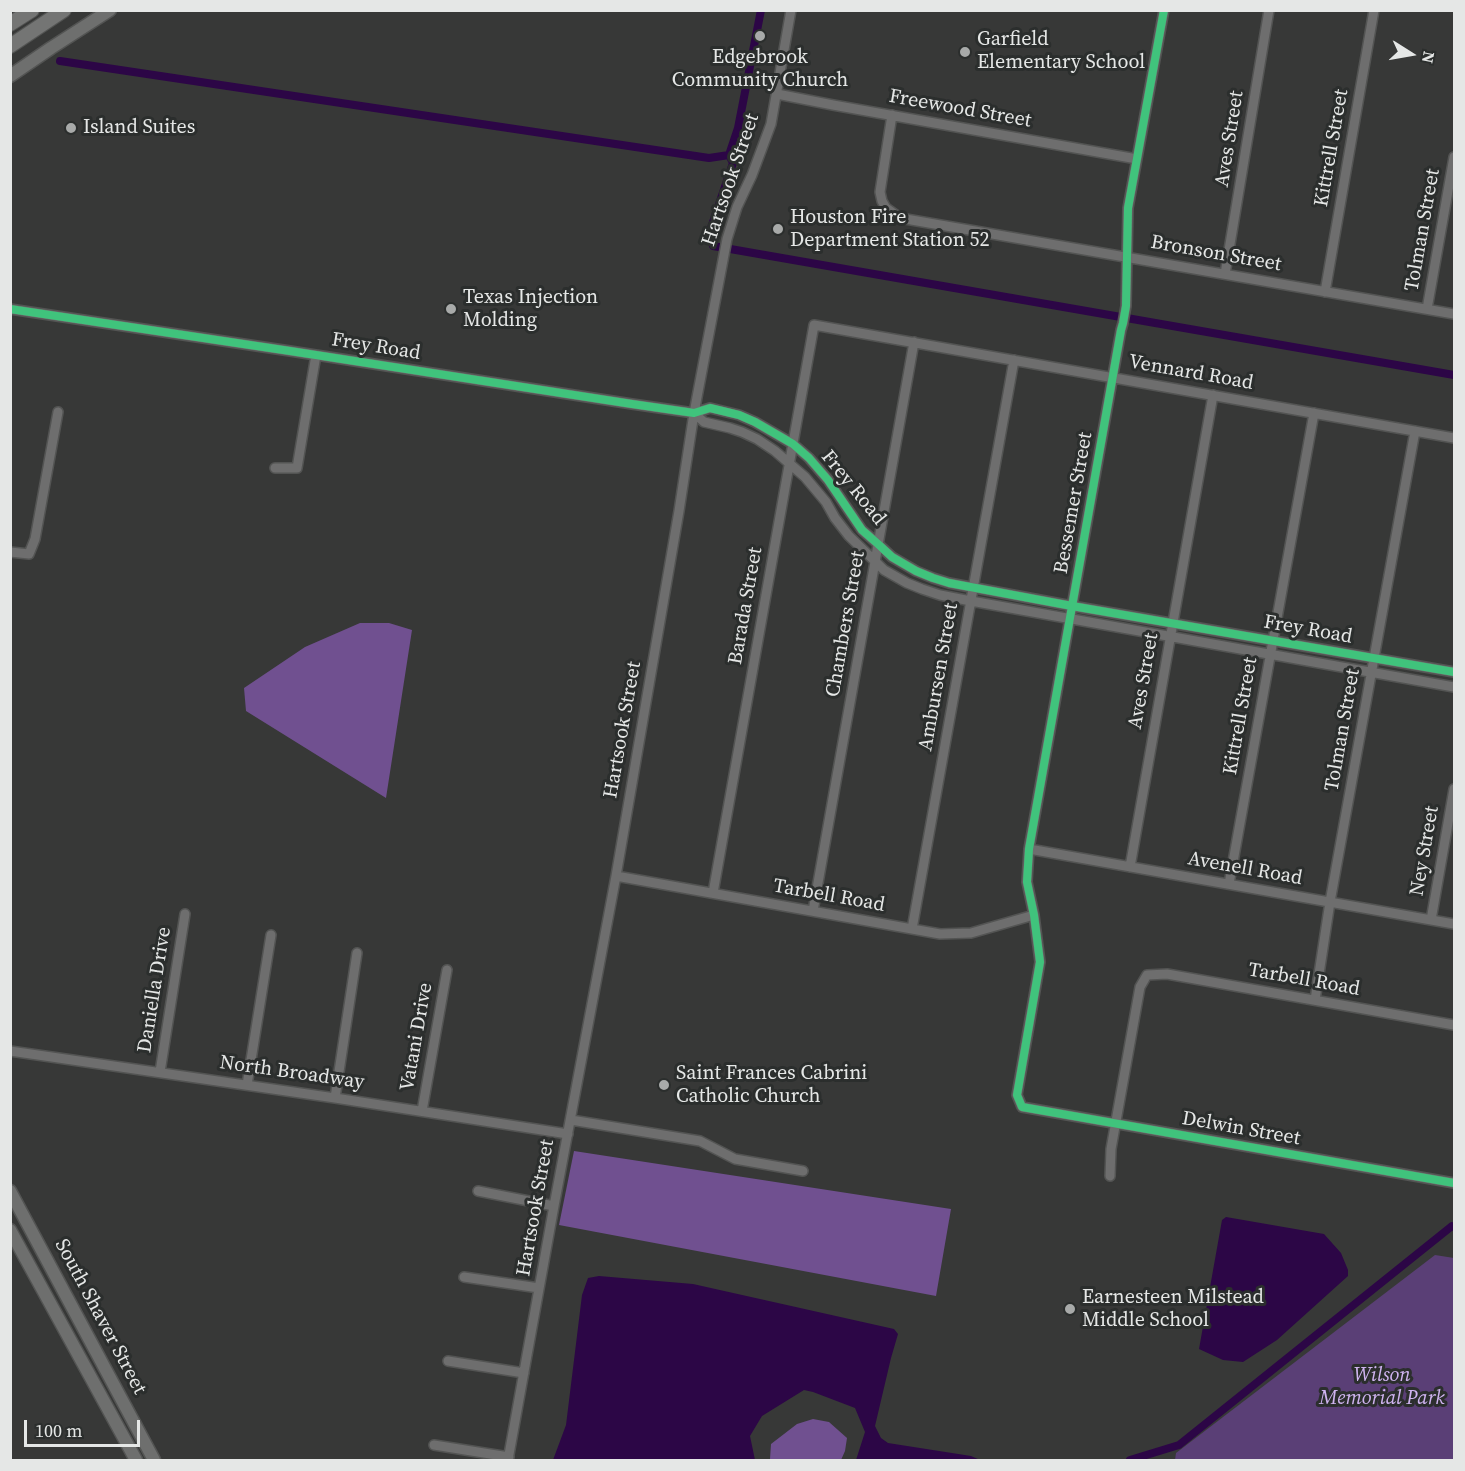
<!DOCTYPE html>
<html>
<head>
<meta charset="utf-8">
<style>
  body { margin:0 }
  #map { position:relative; width:1465px; height:1471px; overflow:hidden; background:#373837; font-family:"Source Serif 4",serif }
  canvas { display:block }
  .frame { position:absolute; inset:0; border:12px solid #e5e7e6; pointer-events:none }
  .north { position:absolute; left:1381px; top:24px; width:60px; height:60px; -webkit-text-stroke:4px #2b2e2d; paint-order:stroke; rotate:101deg; font-size:16px; font-weight:700; line-height:24px; text-align:center; color:#e5e7e6 }
  .north::after { content:''; display:block; margin:auto; width:21px; height:27px; background:#e5e7e6; clip-path:polygon(50% 0,100% 100%,50% 72%,0 100%) }
  .scale { position:absolute; left:24px; top:1420px; width:116px; height:27px; box-sizing:border-box; border:3px solid #e5e7e6; border-top:0; padding-left:8px; font-size:18px; line-height:21px; white-space:nowrap; color:#e5e7e6; -webkit-text-stroke:4px #2b2e2d; paint-order:stroke }
</style>
</head>
<body>
<div id="map">
<canvas width="1465" height="1471"></canvas>
<div class="frame"></div>
<div class="north">N</div>
<div class="scale">100 m</div>
</div>
<script>
const c = document.querySelector('canvas').getContext('2d');
c.lineJoin = 'round';
function fillPath(path, color) { c.fillStyle = color; c.fill(path, 'evenodd'); }
const poly = rows => new Path2D(rows.map(r => 'M' + r).join(''));
function stroke(path, color, width, dash) { c.strokeStyle = color; c.lineWidth = width; c.lineCap = dash ? 'butt' : 'round'; c.setLineDash(dash || []); c.stroke(path); }
function drawText(font, color, halo, rows, align = 'center') {
  c.font = font + ' "Source Serif 4",serif'; c.lineWidth = 6; c.setLineDash([]); c.textBaseline = 'middle'; c.strokeStyle = halo; c.fillStyle = color; for (const [text, x, y, turn = 0] of rows) {
    c.save(); c.translate(x, y); c.rotate((+turn || 0) * Math.PI / 180); c.textAlign = isNaN(turn) ? turn : align; if (halo) c.strokeText(text, 0, 0); c.fillText(text, 0, 0); c.restore();
  }
}
const green = poly([
  [1435,1255,1454,1258,1454,1460,1175,1460,1176,1453]
]);
const forest = poly([
  [360,623,389,623,412,630,386,798,246,711,244,688,305,647],
  [574,1151,951,1209,936,1296,559,1225],
  [813,1419,829,1422,847,1438,845,1451,841,1460,770,1459,771,1444,797,1424]
]);
const water = poly([
  [1226,1217,1324,1234,1341,1253,1348,1270,1348,1276,1277,1340,1243,1362,1223,1360,1199,1349,1222,1220],
  [599,1276,693,1284,894,1329,898,1334,891,1358,875,1426,881,1438,888,1443,971,1456,980,1460,856,1460,865,1432,855,1408,813,1392,804,1390,762,1416,750,1436,755,1460,553,1460,566,1425,582,1295,588,1278]
]);
const canal = poly([
  [761,10,738,128,729,155,733,163,709,234,713,246,1454,375],
  [60,61,709,158,729,155],
  [1130,1460,1179,1445,1452,1226,1454,1227]
]);
const minor = poly([
  [1164,10,1128,208,1126,306,1123,323,1121,330,1029,849,1027,882,1034,915,1040,962,1017,1095,1022,1107,1454,1183],
  [777,94,833,105,1137,159],
  [892,115,880,192,882,201,886,208,900,218,1454,314],
  [1225,274,1269,10],
  [1325,292,1374,10],
  [10,309,290,351,632,404,694,413,710,408,739,415,755,422,793,444,809,458,828,480,862,530,878,544,892,557,916,571,933,578,949,583,1072,606,1454,672],
  [1427,309,1454,157],
  [694,413,704,422,730,428,742,432,757,439,775,451,805,477,826,502,835,518,849,536,884,570,907,583,922,589,940,595,971,601,1454,687],
  [275,468,297,468,316,355],
  [10,552,29,554,35,539,58,412],
  [1029,849,1454,924],
  [1130,867,1213,395],
  [616,876,940,934,971,933,1034,915],
  [1229,884,1314,413],
  [713,893,814,325,1454,438],
  [813,911,914,342],
  [1431,920,1454,789],
  [912,929,1014,360],
  [1315,1000,1330,902,1415,431],
  [10,1051,335,1098,568,1134],
  [160,1072,185,914],
  [247,1085,271,935],
  [335,1098,357,953],
  [422,1111,447,970],
  [571,1120,700,1141,735,1159,803,1171],
  [1110,1176,1111,1149,1140,987,1147,975,1167,974,1454,1025],
  [478,1191,554,1206],
  [464,1277,539,1288],
  [448,1361,524,1373],
  [434,1445,509,1457],
  [508,1460,554,1206,616,876,679,511,694,413,727,239,737,207,752,175,771,124,791,10]
]);
const major = poly([
  [10,76,51,48,110,10],
  [10,1191,154,1460],
  [10,1230,136,1460]
]);
const highway = poly([
  [10,24,32,10],
  [10,46,64,10]
]);
const cycleway = poly([
  [1164,10,1128,208,1126,306,1123,323,1121,330,1029,849,1027,882,1034,915,1040,962,1017,1095,1022,1107,1454,1183],
  [10,309,290,351,632,404,694,413,710,408,739,415,755,422,793,444,809,458,828,480,862,530,878,544,892,557,916,571,933,578,949,583,1072,606,1454,672]
]);
const markers = [
  [760,36,6,"#a8aaa9"],
  [965,52,6,"#a8aaa9"],
  [71,128,6,"#a8aaa9"],
  [778,229,6,"#a8aaa9"],
  [451,309,6,"#a8aaa9"],
  [664,1085,6,"#a8aaa9"],
  [1070,1309,6,"#a8aaa9"]
];
const poiNames = [
  ["Garfield",977,40],
  ["Elementary School",977,63],
  ["Edgebrook",760,58,"center"],
  ["Community Church",760,81,"center"],
  ["Island Suites",83,128],
  ["Houston Fire",790,218],
  ["Department Station 52",790,241],
  ["Texas Injection",463,298],
  ["Molding",463,321],
  ["Saint Frances Cabrini",676,1074],
  ["Catholic Church",676,1097],
  ["Earnesteen Milstead",1082,1298],
  ["Middle School",1082,1321]
];
const streetNames = [
  ["Freewood Street",960,109,10],
  ["Aves Street",1230,139,-81],
  ["Kittrell Street",1332,148,-80],
  ["Hartsook Street",731,180,-71],
  ["Tolman Street",1423,230,-80],
  ["Bronson Street",1216,254,10],
  ["Frey Road",376,347,9],
  ["Vennard Road",1191,373,10],
  ["Frey Road",853,488,51],
  ["Bessemer Street",1074,503,-80],
  ["Barada Street",746,606,-80],
  ["Chambers Street",846,624,-80],
  ["Frey Road",1308,630,10],
  ["Ambursen Street",939,677,-80],
  ["Aves Street",1144,681,-80],
  ["Kittrell Street",1241,716,-80],
  ["Hartsook Street",623,730,-80],
  ["Tolman Street",1343,730,-80],
  ["Ney Street",1425,851,-80],
  ["Avenell Road",1245,869,10],
  ["Tarbell Road",829,896,10],
  ["Tarbell Road",1304,980,10],
  ["Daniella Drive",155,990,-81],
  ["Vatani Drive",417,1037,-80],
  ["North Broadway",292,1073,8],
  ["Delwin Street",1241,1129,10],
  ["Hartsook Street",536,1208,-80],
  ["South Shaver Street",100,1317,62]
];
const parkNames = [
  ["Wilson",1382,1376],
  ["Memorial Park",1382,1399]
];
fillPath(green, '#5a3f76');
fillPath(forest, '#705090');
fillPath(water, '#2c0646');
stroke(canal, '#2c0646', 8);
stroke(minor, '#535453', 12);
stroke(major, '#535453', 15);
stroke(highway, '#535453', 16);
stroke(minor, '#6e6e6e', 9);
stroke(major, '#6e6f6e', 12);
stroke(highway, '#747574', 14);
stroke(cycleway, '#40c37c', 8);
for (const [x, y, r, color] of markers) { const dot = new Path2D(); dot.arc(x, y, r, 0, 2 * Math.PI); c.fillStyle = color; c.fill(dot); stroke(dot, '#2b2e2d', 2); }
drawText('20px', '#e5e7e6', '#2b2e2d', poiNames, 'left');
drawText('20px', '#e5e7e6', '#2b2e2d', streetNames);
drawText('italic 20px', '#d0b4f1', '#2b2e2d', parkNames);
</script>
</body>
</html>
